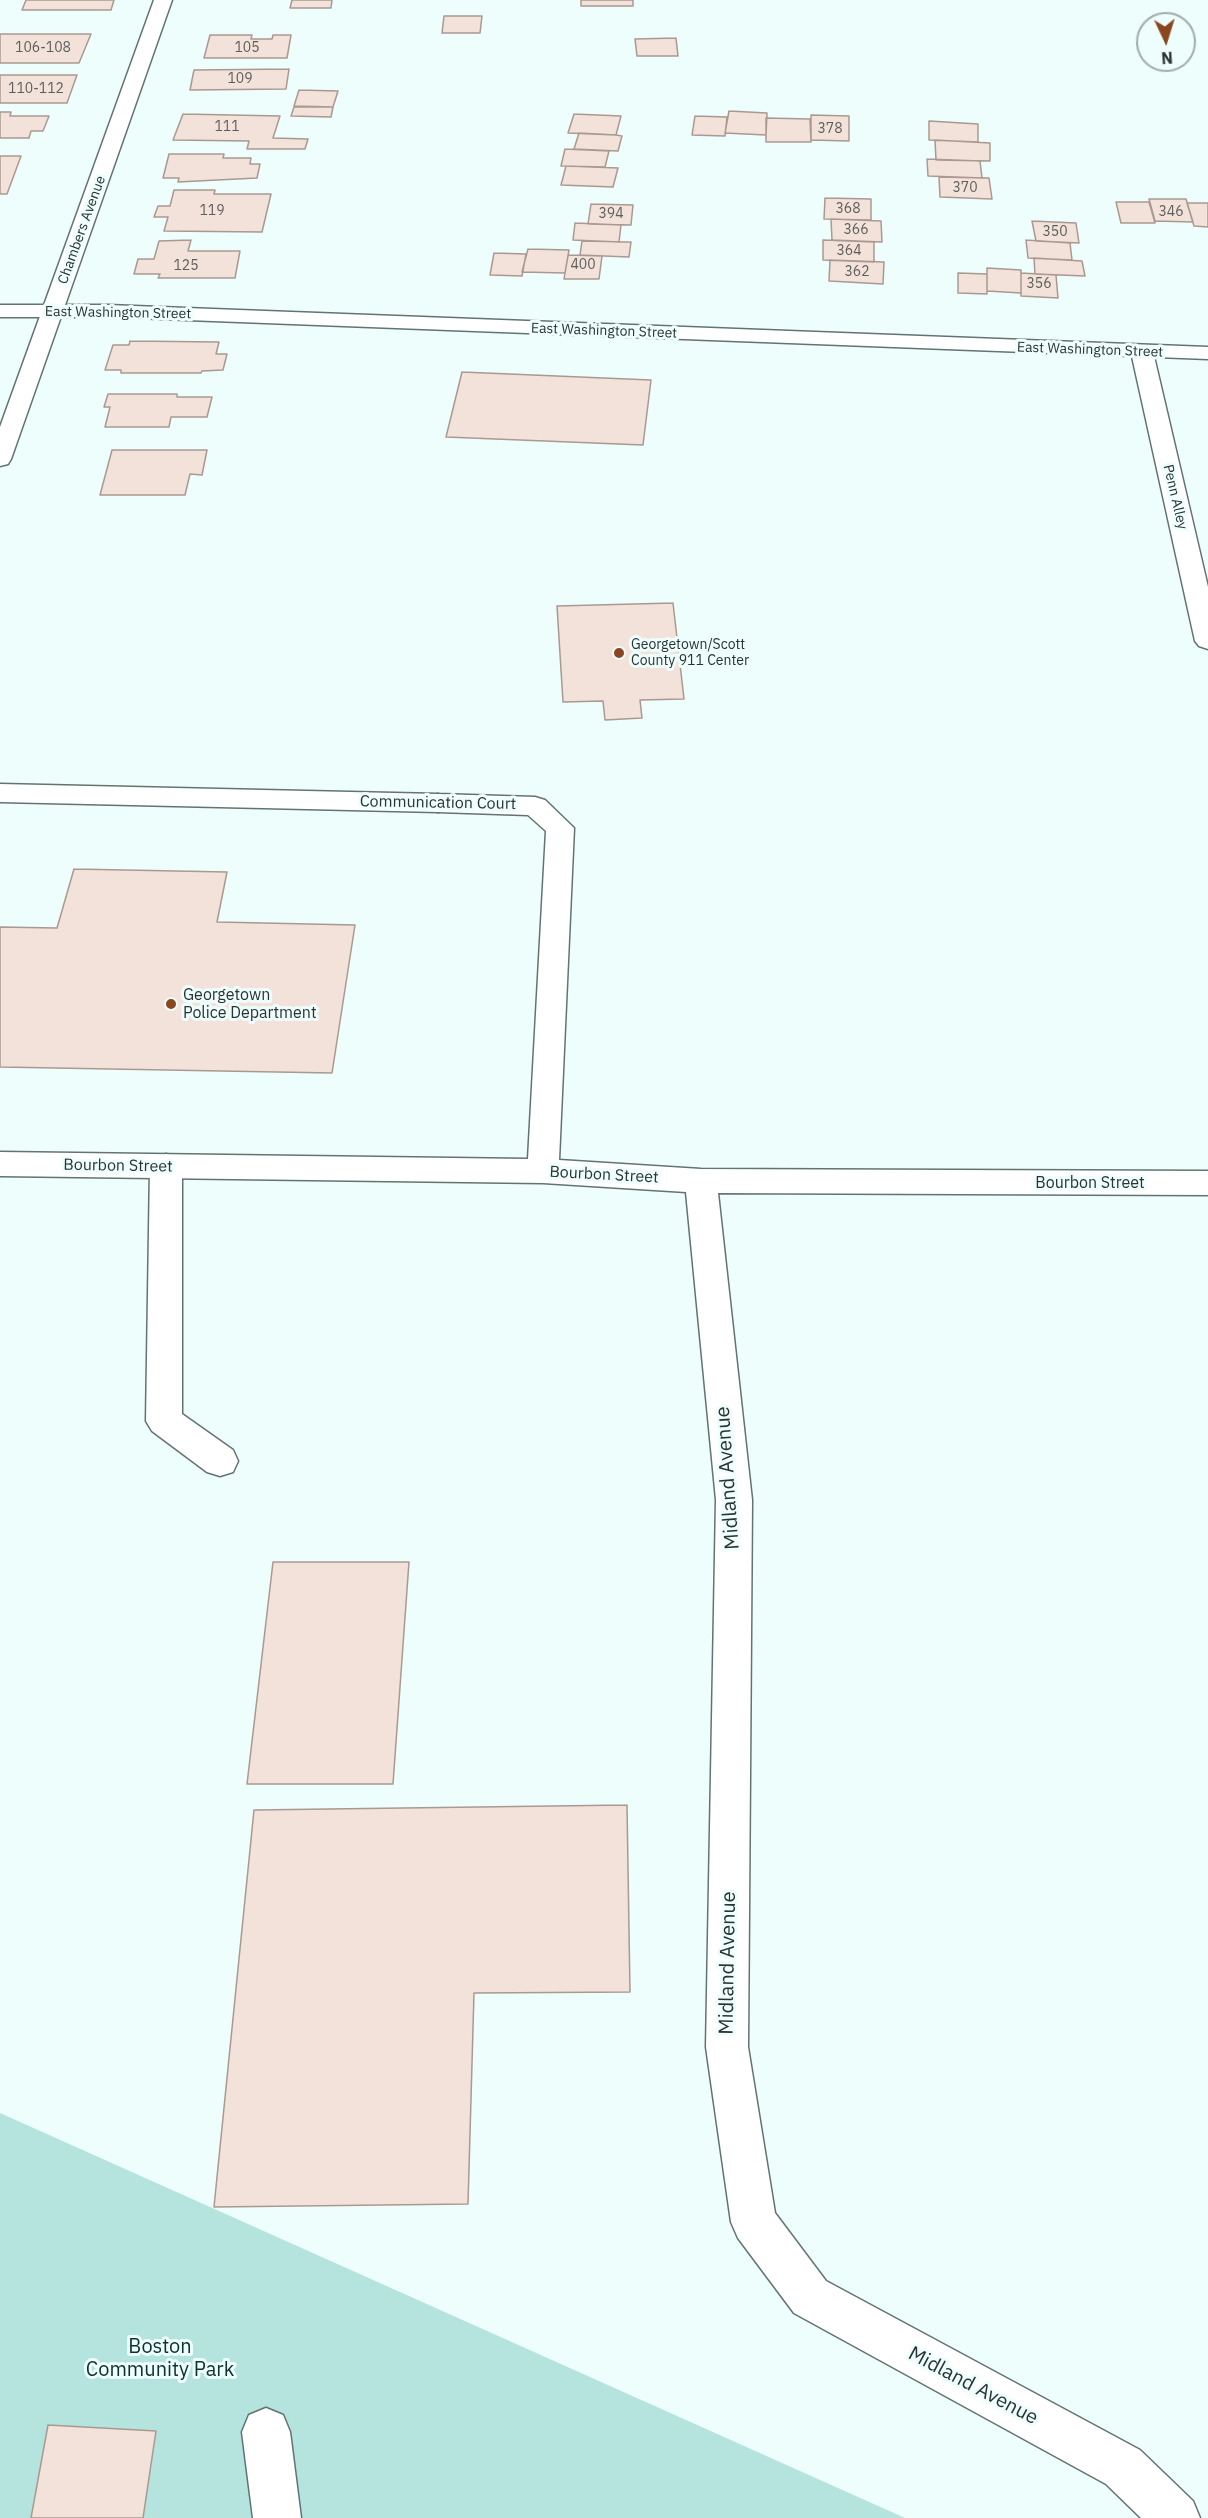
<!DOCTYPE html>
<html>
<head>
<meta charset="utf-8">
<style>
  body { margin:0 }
  #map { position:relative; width:1208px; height:2518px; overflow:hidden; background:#eefefc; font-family:"IBM Plex Sans",sans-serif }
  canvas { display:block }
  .north { position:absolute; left:1136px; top:12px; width:60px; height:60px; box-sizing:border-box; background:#eefefc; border:2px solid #a0adab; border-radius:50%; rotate:176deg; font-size:16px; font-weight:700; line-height:24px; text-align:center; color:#2b3332 }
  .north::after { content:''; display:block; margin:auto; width:21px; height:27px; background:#8b451f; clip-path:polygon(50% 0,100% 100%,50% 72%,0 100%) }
</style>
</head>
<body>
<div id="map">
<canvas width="1208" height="2518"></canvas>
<div class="north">N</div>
</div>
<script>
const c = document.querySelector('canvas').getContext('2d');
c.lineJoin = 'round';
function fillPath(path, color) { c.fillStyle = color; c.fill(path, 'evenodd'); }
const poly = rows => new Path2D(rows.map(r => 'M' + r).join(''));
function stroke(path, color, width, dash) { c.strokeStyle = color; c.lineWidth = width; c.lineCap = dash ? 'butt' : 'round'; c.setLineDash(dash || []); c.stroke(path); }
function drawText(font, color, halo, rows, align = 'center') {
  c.font = font + ' "IBM Plex Sans",sans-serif'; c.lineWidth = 6; c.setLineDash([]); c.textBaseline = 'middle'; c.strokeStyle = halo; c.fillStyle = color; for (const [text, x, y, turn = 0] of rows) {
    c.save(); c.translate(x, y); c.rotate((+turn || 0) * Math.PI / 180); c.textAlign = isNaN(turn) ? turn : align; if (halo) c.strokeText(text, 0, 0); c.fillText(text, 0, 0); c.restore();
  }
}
const green = poly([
  [0,2113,905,2518,0,2518]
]);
const building = poly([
  [26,0,114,0,111,10,22,10,26,0],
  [292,0,332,0,331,8,290,8,292,0],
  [581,0,633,0,633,6,581,6,581,0],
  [444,16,482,16,480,33,442,33,444,16],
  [0,34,91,34,79,63,0,63,0,34],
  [210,35,252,35,251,39,272,39,273,35,291,35,287,58,204,58,210,35],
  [676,38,678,56,637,56,635,39,676,38],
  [289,69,286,89,190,90,194,70,289,69],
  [0,75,77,75,67,103,0,103,0,75],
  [299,90,338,91,333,107,294,106,299,90],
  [294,107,333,107,331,117,291,116,294,107],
  [729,111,767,113,766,135,725,133,729,111],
  [0,112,11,112,10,116,49,116,43,131,31,131,29,138,0,138,0,112],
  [183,114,280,116,273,138,308,139,305,149,247,149,249,141,173,140,183,114],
  [574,114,621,116,616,135,568,133,574,114],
  [811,115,849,116,849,141,811,140,811,115],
  [695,116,727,117,725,136,692,135,695,116],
  [766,118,810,119,811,142,766,142,766,118],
  [929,121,978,124,978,142,929,140,929,121],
  [579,133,616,135,622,136,618,151,574,149,579,133],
  [935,140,990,143,990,161,936,160,935,140],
  [565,149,609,151,605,167,561,166,565,149],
  [169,154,224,154,223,158,251,158,250,164,260,164,257,178,178,182,179,178,163,178,169,154],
  [0,156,21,156,7,194,0,194,0,156],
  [927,159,980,161,982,178,928,176,927,159],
  [566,166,618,168,613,187,561,185,566,166],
  [939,177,989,178,992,199,940,197,939,177],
  [174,190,215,190,214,194,271,194,262,232,164,231,168,217,154,217,158,206,170,206,174,190],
  [825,198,871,199,871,220,824,219,825,198],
  [1149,199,1186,199,1193,222,1155,221,1149,199],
  [1116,202,1149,202,1155,223,1121,223,1116,202],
  [1187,203,1208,203,1208,227,1194,226,1187,203],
  [591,204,633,205,631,225,588,224,591,204],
  [831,219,881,221,882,242,832,240,831,219],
  [1032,221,1076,223,1079,243,1036,241,1032,221],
  [575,223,621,225,619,242,573,240,575,223],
  [191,240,188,251,240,251,235,278,158,278,160,274,134,274,138,259,154,259,159,241,191,240],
  [823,240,874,242,874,262,823,260,823,240],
  [1026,240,1070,243,1072,260,1028,258,1026,240],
  [582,241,631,242,629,257,580,255,582,241],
  [528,249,569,250,565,273,522,272,528,249],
  [494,253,526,254,522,276,490,275,494,253],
  [568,255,602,256,599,279,564,279,568,255],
  [1034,258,1082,261,1085,276,1035,274,1034,258],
  [830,260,884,262,883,284,829,281,830,260],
  [987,268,1021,270,1021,293,987,291,987,268],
  [958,273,987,274,987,294,958,293,958,273],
  [1021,273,1056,275,1058,298,1021,296,1021,273],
  [130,341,219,342,216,354,227,354,223,370,202,371,201,373,121,373,121,370,105,370,113,345,129,345,130,341],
  [462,372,651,380,643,445,446,437,462,372],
  [108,394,177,394,177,397,212,397,207,417,171,417,169,427,105,427,110,407,104,407,108,394],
  [112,450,207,450,202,475,190,474,185,495,100,495,112,450],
  [673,603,684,699,640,700,642,718,605,720,603,701,563,702,557,606,673,603],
  [74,869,227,872,217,922,355,925,332,1073,0,1067,0,927,57,928,74,869],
  [273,1562,409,1562,393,1784,247,1784,273,1562],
  [627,1805,630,1992,474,1993,468,2204,214,2207,254,1810,627,1805],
  [48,2425,156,2431,143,2518,31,2518,48,2425]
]);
const service = poly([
  [0,784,438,794,448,797,452,803,448,809,438,812,0,802,0,784],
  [166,1154,177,1158,182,1166,182,1414,233,1450,238,1461,233,1472,220,1476,207,1472,152,1431,146,1421,150,1166,155,1158,166,1154]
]);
const minor = poly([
  [154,0,172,0,11,459,8,464,0,466,0,427,154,0],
  [1142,346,1150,347,1153,352,1208,587,1208,649,1199,646,1195,641,1131,352,1134,347,1142,346],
  [438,794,535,797,545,800,574,828,559,1160,701,1169,1208,1171,1208,1195,718,1193,752,1500,748,2047,775,2213,826,2281,1140,2450,1193,2501,1200,2518,1141,2518,1106,2484,794,2313,738,2238,731,2222,706,2047,716,1500,686,1192,543,1183,0,1176,0,1152,528,1159,546,831,528,815,438,812,428,809,424,803,428,797,438,794],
  [266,2408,283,2415,290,2432,301,2518,253,2518,242,2432,249,2415,266,2408]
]);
const tertiary = poly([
  [0,305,108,305,1208,347,1208,359,108,317,0,317,0,305]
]);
const markers = [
  [619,653,6,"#8b451f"],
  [171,1004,6,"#8b451f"]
];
const numberNames = [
  ["106-108",43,48],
  ["105",247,48],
  ["109",240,79],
  ["110-112",36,89],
  ["111",227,127],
  ["378",830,129],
  ["370",965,188],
  ["368",848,209],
  ["119",212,211],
  ["346",1171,212],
  ["394",611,214],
  ["366",856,230],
  ["350",1055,232],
  ["364",849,251],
  ["400",583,265],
  ["125",186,266],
  ["362",857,272],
  ["356",1039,284]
];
const farStreetnames = [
  ["Chambers Avenue",82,230,-70],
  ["East Washington Street",118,313,1],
  ["East Washington Street",604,331,2],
  ["East Washington Street",1090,350,2],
  ["Penn Alley",1175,497,77]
];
const farPoinames = [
  ["Georgetown/Scott",631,645],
  ["County 911 Center",631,661]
];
const streetNames = [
  ["Communication Court",438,803,1],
  ["Bourbon Street",118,1166,1],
  ["Bourbon Street",604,1175,3],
  ["Bourbon Street",1090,1183]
];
const poiNames = [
  ["Georgetown",183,995],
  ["Police Department",183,1013]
];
const nearStreetnames = [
  ["Midland Avenue",728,1478,-94],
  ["Midland Avenue",728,1963,-89],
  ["Midland Avenue",973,2386,28]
];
const nearParknames = [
  ["Boston",160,2347],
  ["Community Park",160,2370]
];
fillPath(green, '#b4e4dd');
fillPath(building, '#f3e2d9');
stroke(building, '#a99991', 1.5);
stroke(service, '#627471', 3);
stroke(minor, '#627471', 3);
stroke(tertiary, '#627471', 3);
fillPath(service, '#fff');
fillPath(minor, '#fff');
fillPath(tertiary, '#fff');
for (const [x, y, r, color] of markers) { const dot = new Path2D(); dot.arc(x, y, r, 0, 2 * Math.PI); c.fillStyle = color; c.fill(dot); stroke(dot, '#eefefc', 2); }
drawText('14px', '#5d5f5c', null, numberNames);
drawText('14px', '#2b3332', '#eefefc', farStreetnames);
drawText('14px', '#2b3332', '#eefefc', farPoinames, 'left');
drawText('16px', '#2b3332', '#eefefc', streetNames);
drawText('16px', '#2b3332', '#eefefc', poiNames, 'left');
drawText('20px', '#2b3332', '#eefefc', nearStreetnames);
drawText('20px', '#0d322e', '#eefefc', nearParknames);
</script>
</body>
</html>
